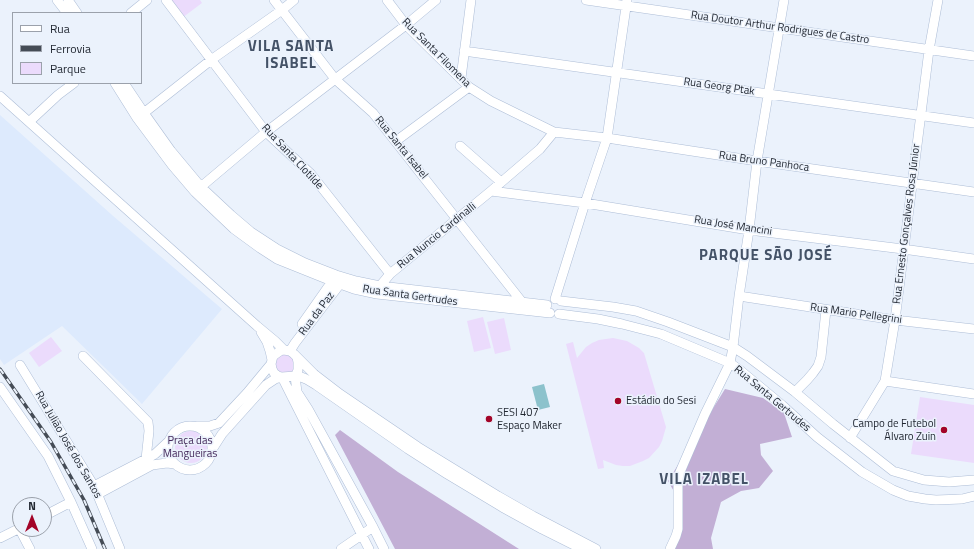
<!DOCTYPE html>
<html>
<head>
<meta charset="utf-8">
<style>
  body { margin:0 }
  #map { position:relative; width:974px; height:549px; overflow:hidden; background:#ebf2fc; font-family:"Titillium Web",sans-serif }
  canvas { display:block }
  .legend { position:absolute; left:12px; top:12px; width:130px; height:72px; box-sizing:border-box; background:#ebf2fc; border:1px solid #9ba1ab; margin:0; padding:5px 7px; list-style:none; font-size:12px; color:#222832 }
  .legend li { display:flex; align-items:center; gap:8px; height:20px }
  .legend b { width:20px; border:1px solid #9ba1ab }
  .north { position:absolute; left:12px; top:497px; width:40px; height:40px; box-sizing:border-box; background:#ebf2fc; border:1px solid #9ba1ab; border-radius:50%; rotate:0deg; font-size:11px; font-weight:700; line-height:16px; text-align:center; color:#222832 }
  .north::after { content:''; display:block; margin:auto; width:14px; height:18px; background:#a30428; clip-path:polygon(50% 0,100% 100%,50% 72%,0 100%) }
</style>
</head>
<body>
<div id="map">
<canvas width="974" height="549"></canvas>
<ul class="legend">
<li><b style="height:5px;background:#fff"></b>Rua</li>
<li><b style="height:5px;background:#454c56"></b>Ferrovia</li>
<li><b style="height:11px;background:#ebdbfc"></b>Parque</li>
</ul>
<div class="north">N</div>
</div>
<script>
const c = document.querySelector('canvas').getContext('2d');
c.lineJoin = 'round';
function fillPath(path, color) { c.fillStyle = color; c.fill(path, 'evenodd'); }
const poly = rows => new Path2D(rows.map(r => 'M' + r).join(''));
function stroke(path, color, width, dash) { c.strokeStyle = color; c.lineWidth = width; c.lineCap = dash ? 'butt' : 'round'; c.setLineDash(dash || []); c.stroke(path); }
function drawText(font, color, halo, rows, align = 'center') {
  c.font = font + ' "Titillium Web",sans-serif'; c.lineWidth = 3; c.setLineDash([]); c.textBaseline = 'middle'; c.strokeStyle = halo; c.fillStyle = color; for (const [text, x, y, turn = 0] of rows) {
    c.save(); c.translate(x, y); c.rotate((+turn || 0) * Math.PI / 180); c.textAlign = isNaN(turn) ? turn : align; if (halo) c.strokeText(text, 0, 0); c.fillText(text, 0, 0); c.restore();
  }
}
const built = poly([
  [0,115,112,215,222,309,142,404,62,326,4,365,0,359]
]);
const green = poly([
  [169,0,200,0,202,3,182,18],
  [483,317,491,348,474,352,467,321],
  [504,318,511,350,495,354,487,322],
  [51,337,62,351,39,367,29,353],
  [613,338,627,341,639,348,644,353,666,427,662,441,659,447,649,458,643,461,630,466,623,466,616,465,603,460,604,468,598,469,566,344,573,342,577,358,586,347,592,343,599,340],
  [288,354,294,359,294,370,291,373,283,374,276,369,275,362,277,358,280,355],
  [920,397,974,405,974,463,911,454],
  '175 447a16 16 0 1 1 32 0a16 16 0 1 1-32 0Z'
]);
const forest = poly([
  [725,389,763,398,784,413,792,437,760,444,761,455,773,471,759,488,741,491,721,502,711,538,713,549,668,549,675,537,676,495,668,481],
  [340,430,398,472,519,549,395,549,335,435]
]);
const water = poly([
  [544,384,550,407,538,410,532,387]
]);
const minor = poly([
  [57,0,67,13],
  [68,0,77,13],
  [166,0,266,132,311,174,390,274],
  [274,0,335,79,373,113,522,302],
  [387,0,406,25,469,87,491,101,554,132,607,138,757,161,974,192],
  [586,0,974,56],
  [131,13,147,0],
  [464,51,974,123],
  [461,78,471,0],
  [115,83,137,118,172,165,195,192,234,229,260,248,277,259,332,281,354,289,377,294,550,313],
  [124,83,144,113,171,151,201,187,231,215,251,232,277,249,305,263,336,275,356,281,380,286,547,305],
  [0,96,257,326,275,341,284,350],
  [140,116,211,60,282,10,294,0],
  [29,122,58,95,74,83],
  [396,141,469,87],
  [460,146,501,182],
  [196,191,266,132,406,25,436,0],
  [491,191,585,203,749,230,903,249,974,259],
  [378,290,380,286,390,274,491,191,540,149,554,132],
  [739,296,895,320,974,329],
  [555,299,585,203,607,138,627,0],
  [561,301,613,307,636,311,668,322,733,347,747,356,795,392,833,424,893,471,924,480,949,482,974,480],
  [559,314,598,319,622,324,661,334,730,363,741,371,782,405,817,437,862,472,893,490,908,496,925,499,936,500,962,499,974,496],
  [302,324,335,277],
  [261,332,267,342,270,351,272,360],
  [284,350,290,351,294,354,297,357,298,362,298,370,296,375,295,376,282,377,278,376,274,373,272,369,271,364,273,356,280,351,284,350],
  [290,351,295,343,343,280],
  [83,356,148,422,149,431,146,459],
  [297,357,314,374,340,394,418,447,498,496,533,516,596,549],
  [20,365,94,486,120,549],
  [296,375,306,379,316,385,408,449,447,474,502,507,542,529,582,549],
  [295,376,297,392,308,409,373,527,384,549],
  [282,377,291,395,369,549],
  [885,381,974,394],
  [0,387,48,456,71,502,92,549],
  [795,392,807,380,813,373,818,366,821,357,826,310],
  '168 448a22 22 0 1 1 44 0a22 22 0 1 1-44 0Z',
  [197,426,210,426,219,423,247,393,271,364],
  [850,438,885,381,895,320,929,50,938,0],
  [213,448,222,434,266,385,275,379,282,377],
  [94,486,146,459,155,454,169,441],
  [98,494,152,465,167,463,175,464],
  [44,516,71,502],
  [19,528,30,549],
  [0,538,20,528],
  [341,549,373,527],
  [670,549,676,536,678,529,678,482,680,472,705,414,730,363,733,347,739,296,749,230,757,161,784,0]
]);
const rail = poly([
  [0,369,51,442,84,500,105,549]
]);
const markers = [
  [618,401,4,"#a30428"],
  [489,419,4,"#a30428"],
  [944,430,4,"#a30428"]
];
const streetNames = [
  ["Rua Doutor Arthur Rodrigues de Castro",780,28,8],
  ["Rua Santa Filomena",436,53,45],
  ["Rua Georg Ptak",719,87,8],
  ["Rua Santa Isabel",401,148,51],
  ["Rua Santa Clotilde",292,157,47],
  ["Rua Bruno Panhoca",764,162,8],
  ["Rua Ernesto Gonçalves Rosa Júnior",907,224,-83],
  ["Rua José Mancini",733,226,9],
  ["Rua Nuncio Cardinalli",437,236,-39],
  ["Rua Santa Gertrudes",410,296,8],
  ["Rua da Paz",317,314,-53],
  ["Rua Mario Pellegrini",856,314,8],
  ["Rua Santa Gertrudes",772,399,40],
  ["Rua Julião José dos Santos",68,445,60]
];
const poiNames = [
  ["Estádio do Sesi",626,401],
  ["SESI 407",497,413],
  ["Espaço Maker",497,426],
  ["Campo de Futebol",936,424,"right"],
  ["Álvaro Zuin",936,437,"right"]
];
const parkNames = [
  ["Praça das",190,441],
  ["Mangueiras",190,454]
];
const districtNames = [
  ["VILA SANTA",291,47],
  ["ISABEL",291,64],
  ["PARQUE SÃO JOSÉ",766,256],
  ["VILA IZABEL",704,480]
];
fillPath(built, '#ddeafd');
fillPath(green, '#ebdbfc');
fillPath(forest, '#c2afd5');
fillPath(water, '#8cc2cc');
stroke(minor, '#adbdd6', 10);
stroke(minor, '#fff', 9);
stroke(rail, '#454c56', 3.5);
stroke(rail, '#ebf2fc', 2, [6]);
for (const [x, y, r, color] of markers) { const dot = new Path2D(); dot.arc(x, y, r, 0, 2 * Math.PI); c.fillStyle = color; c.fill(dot); stroke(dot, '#ebf2fc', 1.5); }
drawText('11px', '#222832', '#ebf2fc', streetNames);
drawText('11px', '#222832', '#ebf2fc', poiNames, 'left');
drawText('11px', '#422759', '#ebf2fc', parkNames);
c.letterSpacing = '1px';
drawText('bold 15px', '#445267', '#ebf2fc', districtNames);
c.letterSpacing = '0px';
</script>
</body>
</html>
